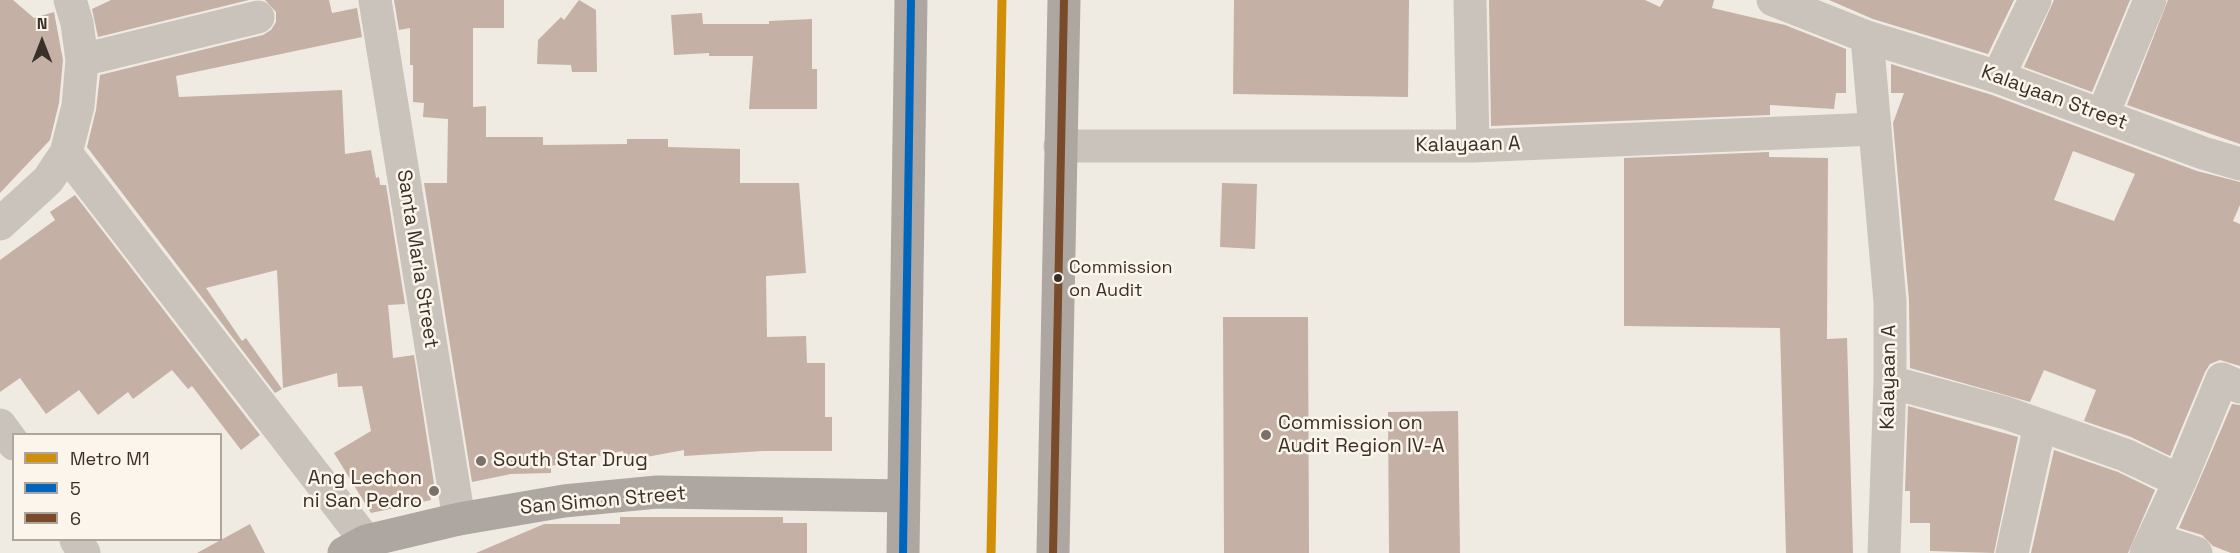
<!DOCTYPE html>
<html>
<head>
<meta charset="utf-8">
<style>
  body { margin:0 }
  #map { position:relative; width:2240px; height:553px; overflow:hidden; background:#efebe3; font-family:"Space Grotesk",sans-serif }
  canvas { display:block }
  .legend { position:absolute; left:12px; top:433px; width:210px; height:108px; box-sizing:border-box; background:#fbf5eb; border:2px solid #aea69d; margin:0; padding:8px 10px; list-style:none; font-size:18px; color:#3b3029 }
  .legend li { display:flex; align-items:center; gap:12px; height:30px }
  .legend b { width:30px; border:2px solid #aea69d }
  .north { position:absolute; left:12px; top:12px; width:60px; height:60px; -webkit-text-stroke:4px #fbf5eb; paint-order:stroke; rotate:0deg; font-size:16px; font-weight:700; line-height:24px; text-align:center; color:#3b3029 }
  .north::after { content:''; display:block; margin:auto; width:21px; height:27px; background:#3b3029; clip-path:polygon(50% 0,100% 100%,50% 72%,0 100%) }
</style>
</head>
<body>
<div id="map">
<canvas width="2240" height="553"></canvas>
<ul class="legend">
<li><b style="height:8px;background:#d18e08"></b>Metro M1</li>
<li><b style="height:8px;background:#0065bd"></b>5</li>
<li><b style="height:8px;background:#7a4b2a"></b>6</li>
</ul>
<div class="north">N</div>
</div>
<script>
const c = document.querySelector('canvas').getContext('2d');
c.lineJoin = 'round';
function fillPath(path, color) { c.fillStyle = color; c.fill(path, 'evenodd'); }
const poly = rows => new Path2D(rows.map(r => 'M' + r).join(''));
function stroke(path, color, width, dash) { c.strokeStyle = color; c.lineWidth = width; c.lineCap = dash ? 'butt' : 'round'; c.setLineDash(dash || []); c.stroke(path); }
function drawText(font, color, halo, rows, align = 'center') {
  c.font = font + ' "Space Grotesk",sans-serif'; c.lineWidth = 5; c.setLineDash([]); c.textBaseline = 'middle'; c.strokeStyle = halo; c.fillStyle = color; for (const [text, x, y, turn = 0] of rows) {
    c.save(); c.translate(x, y); c.rotate((+turn || 0) * Math.PI / 180); c.textAlign = isNaN(turn) ? turn : align; if (halo) c.strokeText(text, 0, 0); c.fillText(text, 0, 0); c.restore();
  }
}
const building = poly([
  [0,0,13,0,34,18,54,12,63,60,59,103,50,140,0,193],
  [111,0,249,0,98,37,92,9],
  [265,0,329,0,332,13,357,8,362,37,176,76,179,97,342,90,345,154,371,150,376,178,379,177,380,185,386,185,405,304,388,305,393,358,414,355,435,490,429,492,431,500,371,513,334,453,371,431,362,386,338,387,337,373,283,388,277,270,206,288,242,341,246,338,282,389,275,393,87,147,96,110,100,75,263,35,271,30,276,22,276,12],
  [394,0,504,0,504,28,473,28,473,107,486,106,486,137,543,137,543,145,627,144,627,139,668,139,668,147,740,149,740,183,799,183,806,273,766,276,767,337,806,336,807,363,825,363,825,417,832,417,832,451,763,451,684,456,684,450,625,461,623,451,551,466,551,473,511,474,472,482,424,183,447,183,448,119,423,117,424,103,413,102,413,65,410,65,410,28,399,30],
  [579,0,596,10,597,72,572,72,571,65,537,64,538,40,561,17,564,20],
  [1234,0,1409,0,1408,97,1233,94],
  [1489,0,1645,0,1660,7,1664,0,1714,0,1712,8,1785,25,1846,49,1846,93,1836,93,1834,109,1770,105,1770,115,1491,126],
  [1829,0,2014,0,1988,54,1873,19],
  [2054,0,2130,0,2092,92,2024,67],
  [2168,0,2240,0,2240,144,2127,105],
  [702,13,703,24,769,24,769,21,812,19,812,69,817,69,817,109,749,109,753,56,709,56,709,53,674,55,671,15],
  [1891,64,1992,95,2197,171,2240,182,2240,205,2233,221,2240,224,2240,366,2220,360,2210,364,2205,372,2170,456,2131,437,2084,421,2096,390,2044,370,2030,402,1910,368,1909,300,1893,123,1904,93,1891,93],
  [2073,151,2135,174,2114,221,2054,200],
  [1769,152,1769,157,1828,158,1827,339,1847,338,1853,553,1786,553,1780,328,1624,326,1624,158],
  [1222,183,1257,184,1255,249,1220,247],
  [75,195,260,435,241,450,192,386,188,389,172,370,133,399,128,392,98,415,79,390,46,414,20,378,0,392,0,260,55,220,50,212],
  [1223,317,1308,317,1309,553,1224,553],
  [2232,404,2240,405,2240,553,2231,553,2213,546,2202,535,2179,528],
  [1908,406,2018,437,1994,553,1930,551,1930,523,1910,523,1910,491,1905,491],
  [1458,411,1460,553,1389,553,1388,412],
  [2054,450,2118,472,2155,490,2128,553,2031,553],
  [620,517,783,517,783,523,807,523,807,553,476,553,544,524,620,524],
  [250,524,265,553,197,553]
]);
const minor = poly([
  [375,0,459,519],
  [1470,0,1473,146],
  [1773,0,1867,37,1998,77,2203,153,2240,164],
  [1867,37,1890,302,1890,382,1884,553],
  [82,60,258,17],
  [1998,77,2035,0],
  [2103,114,2150,0],
  [1060,146,1473,146,1875,129],
  [66,153,366,541],
  [0,224,48,180,66,153,78,106,82,60,77,23,70,0],
  [1890,382,2006,413,2125,455,2180,481],
  [0,425,14,444],
  [2153,539,2196,553],
  [76,540,84,553],
  [2012,553,2040,425],
  [2146,553,2180,481,2222,379,2240,387]
]);
const major = poly([
  [344,553,366,541,459,519,564,501,657,492,904,496],
  [903,553,911,0],
  [1053,553,1064,0]
]);
const bus1 = poly([
  [903,553,911,0]
]);
const bus2 = poly([
  [1053,553,1064,0]
]);
const metro1 = poly([
  [991,553,1002,0]
]);
const markers = [
  [1058,278,5,"#3b3029"],
  [1266,435,6,"#7a716a"],
  [481,461,6,"#7a716a"],
  [434,491,6,"#7a716a"]
];
const busNames = [
  ["Commission",1069,268],
  ["on Audit",1069,291]
];
const streetNames = [
  ["Kalayaan Street",2054,98,20],
  ["Kalayaan A",1468,145,-1],
  ["Santa Maria Street",417,259,81],
  ["Kalayaan A",1889,377,-89],
  ["San Simon Street",603,501,-5]
];
const poiNames = [
  ["Commission on",1278,424],
  ["Audit Region IV-A",1278,447],
  ["South Star Drug",493,461],
  ["Ang Lechon",422,479,"right"],
  ["ni San Pedro",422,502,"right"]
];
fillPath(building, '#c4b0a4');
stroke(minor, '#c9c3bc', 33);
stroke(major, '#aea7a1', 33);
stroke(bus1, '#0065bd', 8);
stroke(bus2, '#7a4b2a', 8);
stroke(metro1, '#d18e08', 9);
for (const [x, y, r, color] of markers) { const dot = new Path2D(); dot.arc(x, y, r, 0, 2 * Math.PI); c.fillStyle = color; c.fill(dot); stroke(dot, '#fbf5eb', 2); }
drawText('18px', '#3b3029', '#fbf5eb', busNames, 'left');
drawText('20px', '#3b3029', '#fbf5eb', streetNames);
drawText('20px', '#3b3029', '#fbf5eb', poiNames, 'left');
</script>
</body>
</html>
